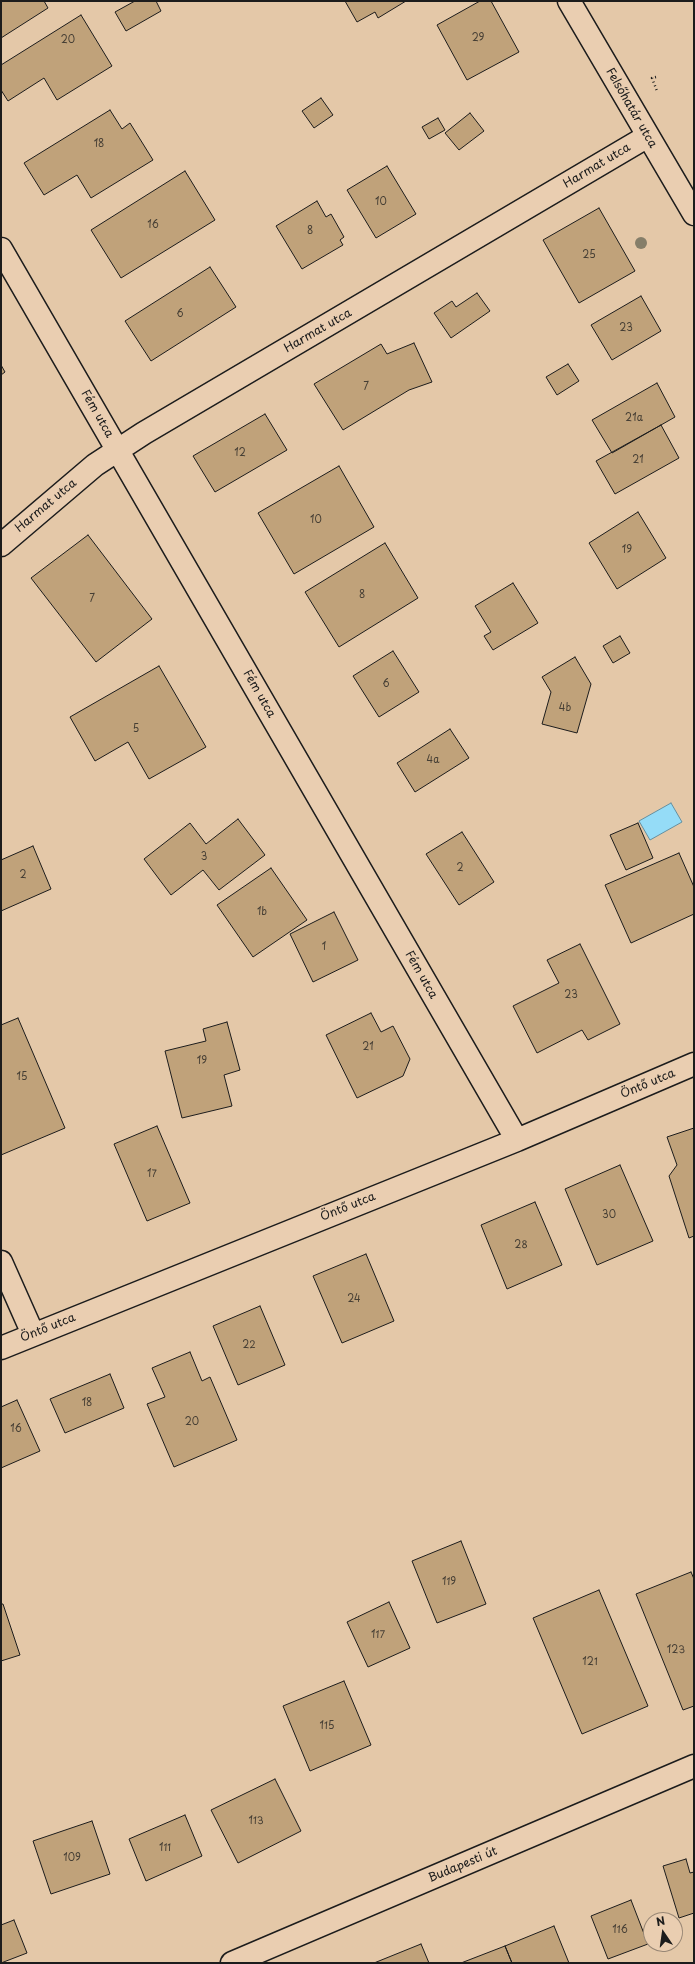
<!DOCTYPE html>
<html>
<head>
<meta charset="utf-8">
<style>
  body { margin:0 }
  #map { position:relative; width:695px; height:1964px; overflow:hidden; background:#e4c8a8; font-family:"Playpen Sans",sans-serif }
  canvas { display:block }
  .frame { position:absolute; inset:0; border:2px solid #1c1c1c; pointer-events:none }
  .north { position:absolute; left:643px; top:1912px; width:40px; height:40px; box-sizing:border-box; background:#eaceb1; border:1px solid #988775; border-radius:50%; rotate:347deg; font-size:11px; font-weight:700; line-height:16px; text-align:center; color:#1c1c1c }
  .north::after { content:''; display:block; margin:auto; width:14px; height:18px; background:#1c1c1c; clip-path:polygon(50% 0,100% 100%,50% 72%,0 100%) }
</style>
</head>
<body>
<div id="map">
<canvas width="695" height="1964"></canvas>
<div class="frame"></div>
<div class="north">N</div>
</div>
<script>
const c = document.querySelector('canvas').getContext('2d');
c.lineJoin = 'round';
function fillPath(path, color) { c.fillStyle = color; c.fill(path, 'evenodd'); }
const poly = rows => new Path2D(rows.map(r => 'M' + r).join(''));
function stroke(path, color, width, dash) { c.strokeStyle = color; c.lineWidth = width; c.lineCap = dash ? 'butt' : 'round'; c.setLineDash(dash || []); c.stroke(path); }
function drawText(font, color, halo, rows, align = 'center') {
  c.font = font + ' "Playpen Sans",sans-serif'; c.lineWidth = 3.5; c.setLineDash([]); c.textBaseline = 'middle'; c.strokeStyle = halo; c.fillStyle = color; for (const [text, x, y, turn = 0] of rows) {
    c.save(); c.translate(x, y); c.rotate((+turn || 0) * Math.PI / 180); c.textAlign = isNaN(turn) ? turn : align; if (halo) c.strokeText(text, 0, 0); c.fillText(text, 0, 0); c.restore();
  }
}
const water = poly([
  [671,803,682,822,650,840,639,821,671,803]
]);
const building = poly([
  [1,1,44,1,48,8,1,38,1,1],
  [135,1,156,1,161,11,126,31,115,12,135,1],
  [345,1,406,1,378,18,375,12,357,22,345,1],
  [480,1,491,1,519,52,467,80,437,25,480,1],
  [81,15,112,66,57,100,44,78,8,101,1,90,1,65,81,15],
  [321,98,333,115,314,128,302,111,321,98],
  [110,110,122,129,130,123,153,160,91,198,77,175,44,195,24,163,110,110],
  [470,113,484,131,459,150,445,133,470,113],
  [438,118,445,130,429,139,422,127,438,118],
  [387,166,416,214,376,238,347,190,387,166],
  [185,171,215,220,121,278,91,230,185,171],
  [317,201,326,217,331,214,344,237,340,240,343,245,302,269,276,226,317,201],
  [599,208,635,271,579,303,543,240,599,208],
  [210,267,236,307,151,361,125,321,210,267],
  [477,293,490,311,451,338,434,313,452,301,456,307,477,293],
  [641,296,661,331,612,360,591,325,641,296],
  [414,343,432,382,409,390,343,430,314,384,381,344,387,354,414,343],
  [568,364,579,381,557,395,546,377,568,364],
  [1,365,5,372,1,375,1,365],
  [657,383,675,417,612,453,592,420,657,383],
  [265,414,287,450,215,492,193,456,265,414],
  [661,425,679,458,615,494,596,461,661,425],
  [339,466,374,527,294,574,258,513,339,466],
  [638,512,666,558,617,589,589,543,638,512],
  [88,535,152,619,96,662,31,578,88,535],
  [385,543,418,598,339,647,305,592,385,543],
  [513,583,538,623,493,650,484,636,491,632,475,606,513,583],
  [620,636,630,653,613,663,603,646,620,636],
  [393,651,419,692,379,717,353,676,393,651],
  [575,657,591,684,577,733,542,724,551,692,542,677,575,657],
  [159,666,206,747,149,779,128,742,95,761,70,717,159,666],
  [450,729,469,758,415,792,397,763,450,729],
  [238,819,265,855,219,890,203,870,171,895,144,859,190,823,206,844,238,819],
  [638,823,653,858,626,870,610,835,638,823],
  [462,832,494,882,459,905,426,854,462,832],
  [33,846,51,889,1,911,1,860,33,846],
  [679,853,694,887,694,914,631,943,605,885,679,853],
  [271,868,307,920,253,957,217,905,271,868],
  [334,912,358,960,313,982,290,934,334,912],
  [580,944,620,1024,588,1040,582,1030,537,1053,513,1006,559,983,547,960,580,944],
  [371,1013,381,1032,393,1026,410,1059,403,1076,357,1098,326,1035,371,1013],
  [18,1018,65,1128,1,1155,1,1025,18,1018],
  [227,1022,240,1070,224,1075,232,1106,182,1118,165,1051,206,1041,203,1029,227,1022],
  [157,1126,190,1203,147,1221,114,1144,157,1126],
  [694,1128,694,1236,689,1238,669,1176,677,1165,667,1137,694,1128],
  [620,1165,653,1241,597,1265,565,1189,620,1165],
  [535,1202,562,1265,507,1289,481,1225,535,1202],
  [366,1254,394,1321,342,1343,313,1276,366,1254],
  [260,1306,285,1365,238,1385,213,1326,260,1306],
  [190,1352,202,1381,210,1377,237,1440,174,1467,147,1404,165,1397,152,1368,190,1352],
  [110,1374,124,1408,65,1433,50,1399,110,1374],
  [17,1400,40,1451,1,1468,1,1407,17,1400],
  [461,1541,486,1604,437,1623,412,1561,461,1541],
  [691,1572,694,1579,694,1706,683,1710,636,1594,691,1572],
  [599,1590,648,1706,582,1734,533,1618,599,1590],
  [389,1602,410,1648,368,1667,347,1622,389,1602],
  [1,1604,3,1604,20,1655,1,1661,1,1604],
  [344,1681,371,1745,310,1771,283,1706,344,1681],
  [275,1779,301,1831,238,1863,211,1810,275,1779],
  [185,1815,202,1856,146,1881,129,1839,185,1815],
  [92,1821,110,1874,51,1894,33,1841,92,1821],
  [686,1859,690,1873,694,1872,694,1913,679,1918,663,1866,686,1859],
  [631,1900,648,1944,608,1959,591,1916,631,1900],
  [14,1920,27,1953,1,1963,1,1925,14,1920],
  [554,1926,569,1963,512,1963,505,1946,554,1926],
  [421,1944,429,1963,374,1963,421,1944],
  [505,1946,512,1963,461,1963,505,1946]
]);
const path = poly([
  [656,77,652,78,657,91]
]);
const minor = poly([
  [569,1,694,214],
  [1,249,517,1140],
  [1,545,95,465,144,433,648,136],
  [1,1262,33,1334],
  [1,1348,517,1140,694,1064]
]);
const major = poly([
  [232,1963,694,1766]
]);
const trees = [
  [641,243]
];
const numberNames = [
  ["29",478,38],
  ["20",68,40],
  ["18",99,144],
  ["10",381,202],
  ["16",153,225],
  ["8",310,231],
  ["25",589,255],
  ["6",180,314],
  ["23",626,328],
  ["7",366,387],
  ["21a",634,418],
  ["12",240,453],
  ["21",638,460],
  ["10",316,520],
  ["19",627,550],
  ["8",362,595],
  ["7",92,599],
  ["6",386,684],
  ["4b",565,708],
  ["5",136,729],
  ["4a",433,760],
  ["3",204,857],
  ["2",460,868],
  ["2",23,875],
  ["1b",262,912],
  ["1",324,947],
  ["23",571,995],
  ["21",368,1047],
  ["19",202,1061],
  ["15",22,1077],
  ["17",152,1174],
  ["30",609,1215],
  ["28",521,1245],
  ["24",354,1299],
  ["22",249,1345],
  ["18",87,1403],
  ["20",192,1422],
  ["16",16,1429],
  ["119",449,1582],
  ["117",378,1635],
  ["123",676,1650],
  ["121",590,1662],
  ["115",327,1726],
  ["113",256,1821],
  ["111",165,1848],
  ["109",72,1858],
  ["116",620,1930]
];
const streetNames = [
  ["Felsőhatár utca",631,108,60],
  ["Harmat utca",597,166,-31],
  ["Harmat utca",318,331,-30],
  ["Fém utca",97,414,60],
  ["Harmat utca",46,506,-40],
  ["Fém utca",259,694,60],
  ["Fém utca",421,975,60],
  ["Öntő utca",648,1084,-23],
  ["Öntő utca",348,1207,-22],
  ["Öntő utca",48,1328,-22],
  ["Budapesti út",463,1865,-23]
];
fillPath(water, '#95dcf7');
stroke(water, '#658f9f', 1);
fillPath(building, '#c0a27a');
stroke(building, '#1c1c1c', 1);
stroke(minor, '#1c1c1c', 25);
stroke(major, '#1c1c1c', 25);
stroke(path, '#1c1c1c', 2.5, [1, 3]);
stroke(minor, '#eaceb1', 22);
stroke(major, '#eaceb1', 22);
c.fillStyle = '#857e69';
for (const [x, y] of trees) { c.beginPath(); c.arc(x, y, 6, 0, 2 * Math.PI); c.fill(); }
drawText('10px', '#453e34', null, numberNames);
drawText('12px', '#1c1c1c', '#eaceb1', streetNames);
</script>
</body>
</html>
